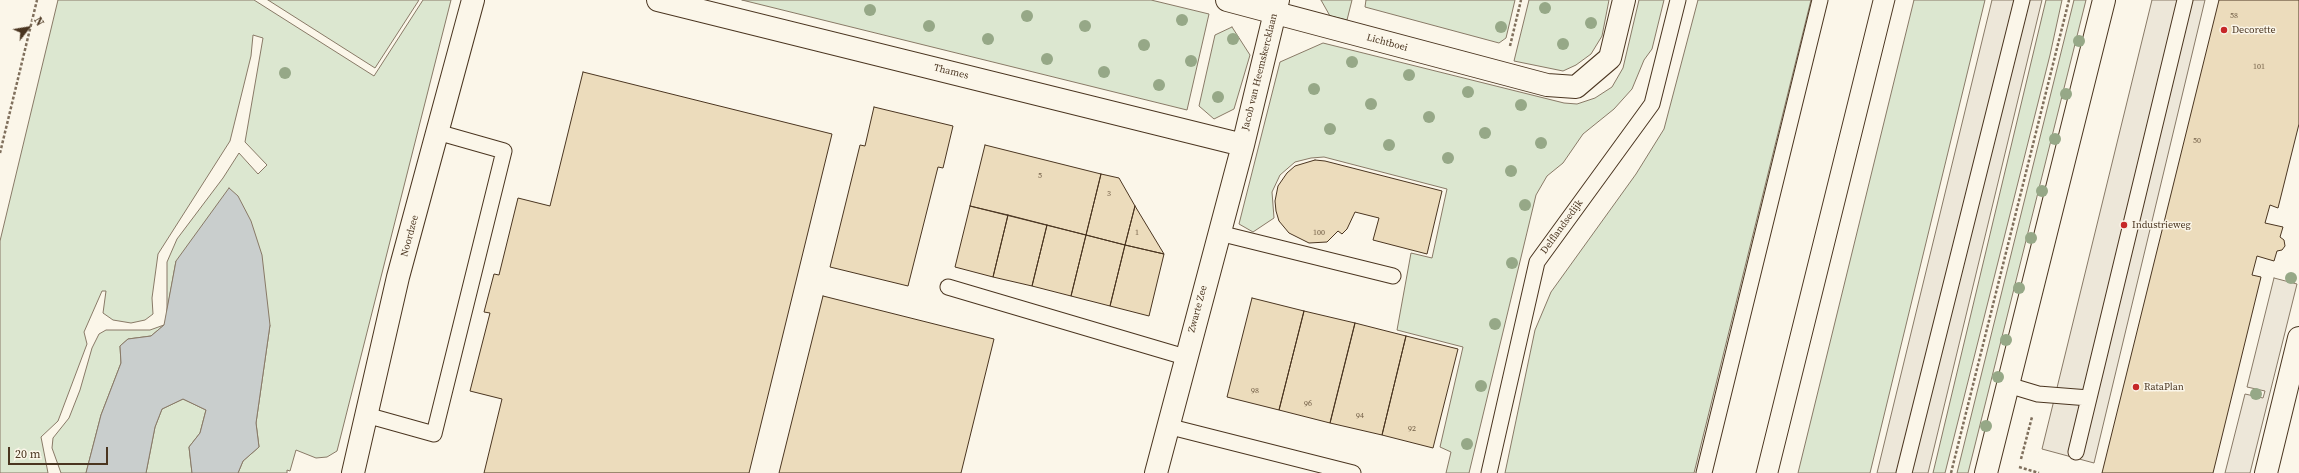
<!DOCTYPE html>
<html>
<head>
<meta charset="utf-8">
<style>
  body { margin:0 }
  #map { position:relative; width:2299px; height:473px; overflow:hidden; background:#fbf6e9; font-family:"Source Serif 4",serif }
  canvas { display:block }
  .north { position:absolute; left:8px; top:8px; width:40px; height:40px; -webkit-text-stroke:3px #fbf6e9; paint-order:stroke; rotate:59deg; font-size:11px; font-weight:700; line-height:16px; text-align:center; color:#4a3520 }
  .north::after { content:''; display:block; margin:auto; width:14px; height:18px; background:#4a3520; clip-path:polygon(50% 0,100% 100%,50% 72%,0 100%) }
  .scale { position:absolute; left:8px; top:447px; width:100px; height:18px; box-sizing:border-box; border:2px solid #4a3520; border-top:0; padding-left:5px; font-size:12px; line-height:14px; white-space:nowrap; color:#4a3520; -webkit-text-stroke:3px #fbf6e9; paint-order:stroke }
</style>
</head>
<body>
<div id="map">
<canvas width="2299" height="473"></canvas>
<div class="north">N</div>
<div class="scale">20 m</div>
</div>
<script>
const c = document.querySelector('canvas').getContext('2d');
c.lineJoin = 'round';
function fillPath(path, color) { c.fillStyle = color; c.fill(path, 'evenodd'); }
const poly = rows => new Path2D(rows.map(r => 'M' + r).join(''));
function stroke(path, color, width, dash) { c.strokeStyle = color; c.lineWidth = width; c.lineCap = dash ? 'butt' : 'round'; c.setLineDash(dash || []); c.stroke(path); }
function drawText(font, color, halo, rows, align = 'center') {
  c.font = font + ' "Source Serif 4",serif'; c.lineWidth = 3; c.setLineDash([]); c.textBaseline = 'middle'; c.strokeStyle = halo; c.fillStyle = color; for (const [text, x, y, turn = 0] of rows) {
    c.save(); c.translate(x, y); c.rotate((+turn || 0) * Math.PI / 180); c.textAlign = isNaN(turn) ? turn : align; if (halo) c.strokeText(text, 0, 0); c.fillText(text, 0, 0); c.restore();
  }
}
const green = poly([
  [58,0,254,0,374,76,423,0,451,0,337,451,327,457,316,458,296,450,290,471,287,470,287,473,238,473,243,461,259,447,256,423,270,325,176,261,167,311,167,262,177,239,223,178,239,153,258,174,267,165,245,142,263,38,253,35,251,56,230,141,158,254,152,298,153,314,145,320,131,323,113,320,103,313,106,291,102,291,84,332,87,344,58,421,41,437,48,473,0,473,0,241,58,0],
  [268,0,419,0,375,68,268,0],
  [742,0,1151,0,1209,14,1187,110,742,0],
  [1321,0,1352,0,1347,20,1330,16,1321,0],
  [1366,0,1515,0,1506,38,1499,43,1365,7,1366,0],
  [1529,0,1609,0,1602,36,1591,54,1576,65,1563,71,1514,61,1529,0],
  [1639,0,1664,0,1652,49,1644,60,1632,89,1614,109,1583,134,1563,163,1547,176,1536,195,1469,473,1446,473,1451,452,1440,447,1463,347,1397,330,1411,253,1432,258,1447,189,1324,157,1311,158,1295,162,1280,175,1272,192,1274,218,1253,232,1239,224,1280,62,1323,43,1564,103,1577,104,1595,98,1612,87,1623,68,1639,0],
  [1698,0,1811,0,1694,473,1505,473,1535,330,1551,292,1636,174,1664,129,1698,0],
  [1914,0,1985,0,1870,473,1798,473,1914,0],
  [2046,0,2062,0,2050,55,1945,473,1933,473,2046,0],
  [2074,0,2086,0,1968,473,1957,473,2074,0],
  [1232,27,1250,55,1234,109,1214,119,1199,106,1215,35,1232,27],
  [164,325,151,336,128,339,120,346,121,363,101,415,86,473,61,473,52,448,53,438,69,418,80,390,92,348,99,334,106,330,150,330,164,325],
  [183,399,206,410,200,433,189,447,192,473,146,473,155,427,162,409,183,399]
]);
const parking = poly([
  [1992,0,2042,0,1928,473,1877,473,1992,0],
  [2152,0,2205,0,2094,463,2042,449,2152,0],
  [2274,278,2297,284,2250,473,2225,473,2245,394,2263,398,2265,391,2247,387,2274,278]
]);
const water = poly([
  [229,188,238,196,251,221,262,255,270,325,256,423,259,447,243,461,238,473,192,473,189,447,200,433,206,410,183,399,162,409,155,427,146,473,86,473,101,415,121,363,120,346,128,339,151,336,164,325,176,261,229,188]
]);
const building = poly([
  [2219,0,2299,0,2299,124,2278,208,2270,205,2265,223,2283,227,2280,237,2284,240,2285,246,2282,250,2277,251,2274,261,2257,256,2252,275,2261,277,2213,473,2102,473,2219,0],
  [583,72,832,134,749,473,484,473,502,399,470,391,490,313,484,312,494,274,499,275,518,198,550,206,583,72],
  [874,107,953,126,943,168,938,167,908,286,830,267,860,145,865,146,874,107],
  [985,145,1101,174,1086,235,970,206,985,145],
  [1315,160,1325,161,1442,191,1427,254,1373,240,1379,218,1355,212,1347,229,1342,234,1338,231,1327,242,1309,243,1289,233,1279,221,1276,211,1275,201,1278,186,1287,173,1295,166,1315,160],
  [1101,174,1119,178,1135,206,1125,245,1086,235,1101,174],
  [970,206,1008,215,993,277,955,267,970,206],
  [1135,206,1164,254,1125,245,1135,206],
  [1008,215,1047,225,1032,286,993,277,1008,215],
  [1047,225,1086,235,1071,296,1032,286,1047,225],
  [1086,235,1125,245,1110,306,1071,296,1086,235],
  [1125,245,1164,254,1149,316,1110,306,1125,245],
  [823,296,994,339,961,473,779,473,823,296],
  [1252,298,1304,311,1279,410,1227,397,1252,298],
  [1304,311,1355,323,1330,423,1279,410,1304,311],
  [1355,323,1406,336,1382,435,1330,423,1355,323],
  [1406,336,1458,349,1433,448,1382,435,1406,336]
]);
const path = poly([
  [1510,46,1521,0],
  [0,153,37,0],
  [2021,459,2032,417],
  [2019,467,2039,473],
  [1951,473,2069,0]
]);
const lane = poly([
  [1219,233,1393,276],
  [948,287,1185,357],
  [2008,385,2038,394,2089,398],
  [366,415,434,434,504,151,437,132],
  [1167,426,1353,473],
  [2076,452,2185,0],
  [1489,473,1537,262,1652,104,1678,0],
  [1704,473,1820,0],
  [1904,473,2022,0]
]);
const street = poly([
  [658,0,1243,145],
  [1227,0,1547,85,1576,87,1610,58,1624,0],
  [353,473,398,277,473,0],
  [1156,473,1243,145,1278,0],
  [2266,473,2299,338]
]);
const secondary = poly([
  [1986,473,2104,0]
]);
const tram = poly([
  [1756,473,1873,0],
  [1778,473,1895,0]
]);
const trees = [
  [1545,8],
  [870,10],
  [1027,16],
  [1182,20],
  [1591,23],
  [929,26],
  [1085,26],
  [1501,27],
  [988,39],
  [1233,39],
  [2079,41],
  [1563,44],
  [1144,45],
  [1047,59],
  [1191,61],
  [1352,62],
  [1104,72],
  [285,73],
  [1409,75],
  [1159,85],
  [1314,89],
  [1468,92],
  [2066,94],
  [1218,97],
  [1371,104],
  [1521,105],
  [1429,117],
  [1330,129],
  [1485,133],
  [2055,139],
  [1541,143],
  [1389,145],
  [1448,158],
  [1511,171],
  [2042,191],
  [1525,205],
  [2031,238],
  [1512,263],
  [2291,278],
  [2019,288],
  [1495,324],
  [2006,340],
  [1998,377],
  [1481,386],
  [2256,394],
  [1986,426],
  [1467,444]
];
const markers = [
  [2224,30,4,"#c62828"],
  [2124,225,4,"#c62828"],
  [2136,387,4,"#c62828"]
];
const numberNames = [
  ["58",2234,16],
  ["101",2259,67],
  ["50",2197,141],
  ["5",1040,176],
  ["3",1109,194],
  ["1",1137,233],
  ["100",1319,233],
  ["98",1255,391],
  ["96",1308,404],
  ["94",1360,416],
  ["92",1412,429]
];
const poiNames = [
  ["Decorette",2232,30],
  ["Industrieweg",2132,225],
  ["RataPlan",2144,387]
];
const streetNames = [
  ["Lichtboei",1387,43,15],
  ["Thames",951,72,14],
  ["Jacob van Heemskercklaan",1260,72,-76],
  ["Delflandsedijk",1562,227,-54],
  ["Noordzee",410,236,-75],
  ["Zwarte Zee",1198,309,-75]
];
fillPath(green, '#dce7d0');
stroke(green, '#887966', 1);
fillPath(parking, '#ede7d9');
stroke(parking, '#887966', 1);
fillPath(water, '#c9cecd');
stroke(water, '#887966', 1);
fillPath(building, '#ecdcbc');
stroke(building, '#4a3520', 1);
stroke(lane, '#4a3520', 17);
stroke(street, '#4a3520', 24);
stroke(secondary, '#4a3520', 24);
stroke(path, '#7f6f5c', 2.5, [3, 2]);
stroke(lane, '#fbf6e9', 15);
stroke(street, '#fbf6e9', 22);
stroke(secondary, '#fbf6e9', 22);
stroke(tram, '#4a3520', 1);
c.fillStyle = '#96a887';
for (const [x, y] of trees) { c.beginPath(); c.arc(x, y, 6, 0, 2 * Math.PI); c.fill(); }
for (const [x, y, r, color] of markers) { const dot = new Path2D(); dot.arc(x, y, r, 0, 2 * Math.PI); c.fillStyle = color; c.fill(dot); stroke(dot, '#fbf6e9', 1.5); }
drawText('8px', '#725f47', null, numberNames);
drawText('10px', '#4a3520', '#fbf6e9', poiNames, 'left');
drawText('10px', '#4a3520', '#fbf6e9', streetNames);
</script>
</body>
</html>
